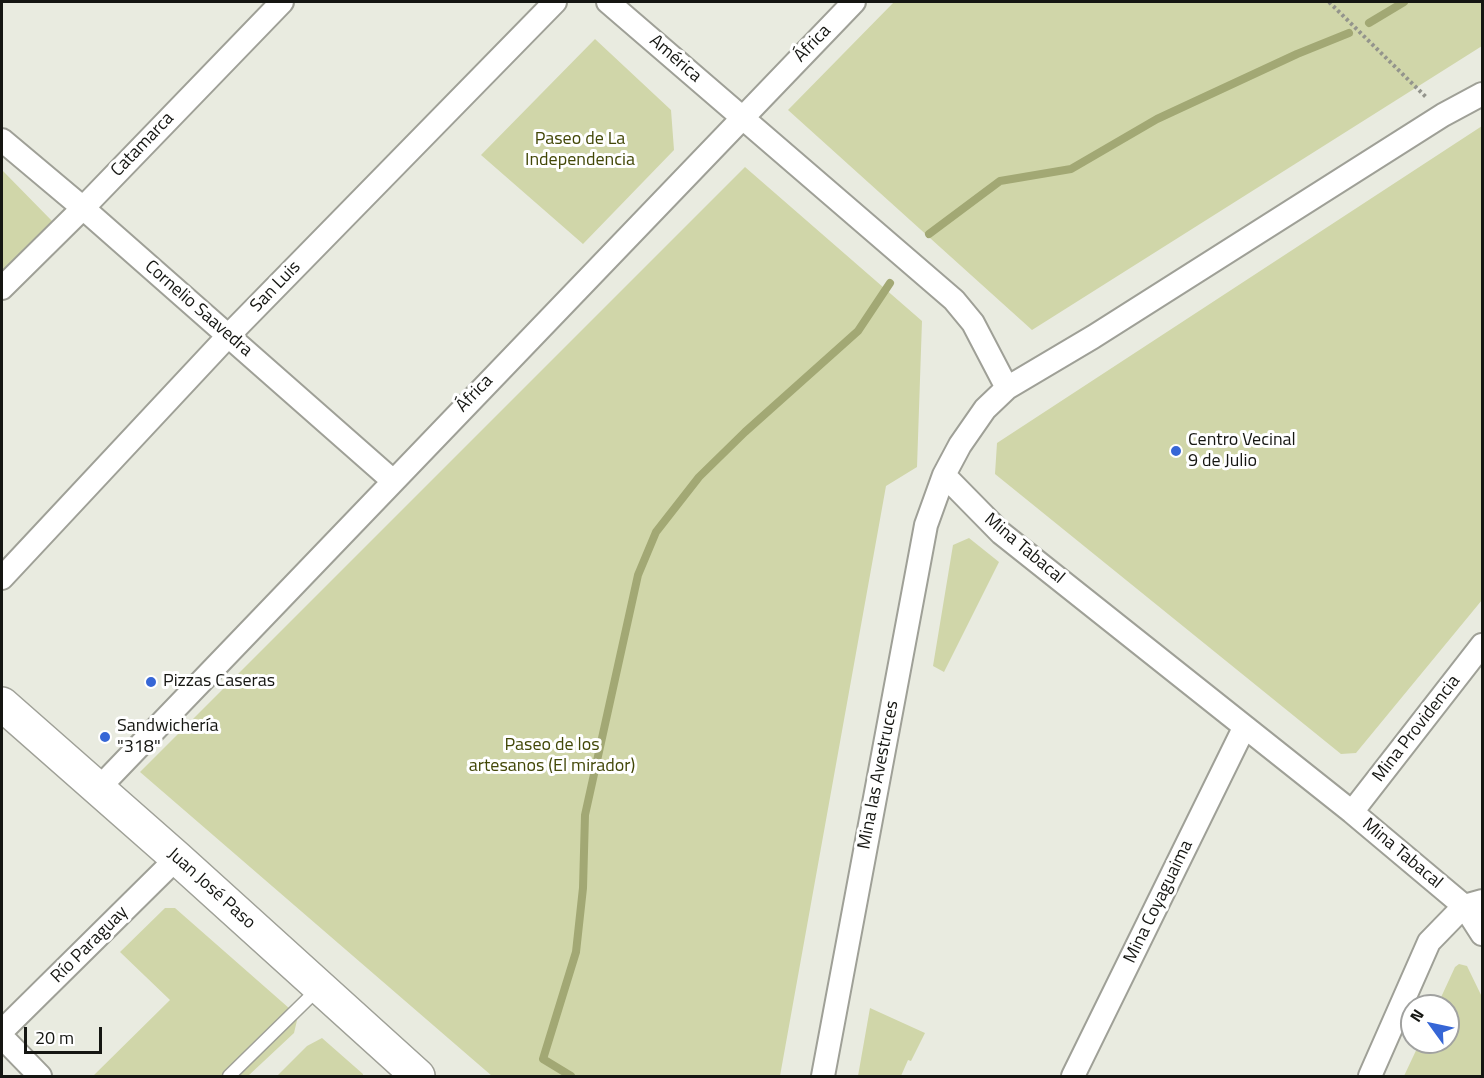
<!DOCTYPE html>
<html>
<head>
<meta charset="utf-8">
<style>
  body { margin:0 }
  #map { position:relative; width:1484px; height:1078px; overflow:hidden; background:#e9ebe0; font-family:"Titillium Web",sans-serif }
  canvas { display:block }
  .frame { position:absolute; inset:0; border:3px solid #151612; pointer-events:none }
  .north { position:absolute; left:1400px; top:994px; width:60px; height:60px; box-sizing:border-box; background:#fff; border:2px solid #a1a2a0; border-radius:50%; rotate:303deg; font-size:16px; font-weight:700; line-height:24px; text-align:center; color:#151612 }
  .north::after { content:''; display:block; margin:auto; width:21px; height:27px; background:#3666d6; clip-path:polygon(50% 0,100% 100%,50% 72%,0 100%) }
  .scale { position:absolute; left:24px; top:1027px; width:78px; height:27px; box-sizing:border-box; border:3px solid #151612; border-top:0; padding-left:8px; font-size:18px; line-height:21px; white-space:nowrap; color:#151612; -webkit-text-stroke:4px #fff; paint-order:stroke }
</style>
</head>
<body>
<div id="map">
<canvas width="1484" height="1078"></canvas>
<div class="frame"></div>
<div class="north">N</div>
<div class="scale">20 m</div>
</div>
<script>
const c = document.querySelector('canvas').getContext('2d');
c.lineJoin = 'round';
function fillPath(path, color) { c.fillStyle = color; c.fill(path, 'evenodd'); }
const poly = rows => new Path2D(rows.map(r => 'M' + r).join(''));
function stroke(path, color, width, dash) { c.strokeStyle = color; c.lineWidth = width; c.lineCap = dash ? 'butt' : 'round'; c.setLineDash(dash || []); c.stroke(path); }
function drawText(font, color, halo, rows, align = 'center') {
  c.font = font + ' "Titillium Web",sans-serif'; c.lineWidth = 6; c.setLineDash([]); c.textBaseline = 'middle'; c.strokeStyle = halo; c.fillStyle = color; for (const [text, x, y, turn = 0] of rows) {
    c.save(); c.translate(x, y); c.rotate((+turn || 0) * Math.PI / 180); c.textAlign = isNaN(turn) ? turn : align; if (halo) c.strokeText(text, 0, 0); c.fillText(text, 0, 0); c.restore();
  }
}
const green = poly([
  [894,2,1482,2,1482,46,1032,330,788,110],
  [595,39,671,110,674,150,583,244,481,155],
  [1482,126,1482,600,1356,753,1341,754,995,474,997,443],
  [745,167,922,321,917,467,886,486,780,1076,492,1076,140,772],
  [2,170,53,222,2,274],
  [969,538,999,562,944,672,933,666,953,545],
  [165,908,175,908,298,1016,294,1033,248,1076,93,1076,170,1000,120,952],
  [1459,964,1467,966,1482,997,1482,1076,1404,1076,1420,1042,1448,1042,1448,1006,1437,1006,1455,967],
  [870,1008,925,1033,911,1061,908,1060,901,1076,858,1076],
  [322,1038,363,1074,363,1076,277,1076,307,1046]
]);
const stream = poly([
  [1369,23,1404,2],
  [929,234,1000,181,1071,169,1157,119,1297,54,1349,33],
  [571,1076,543,1059,576,952,583,888,585,815,638,575,656,532,699,477,745,432,858,331,890,283]
]);
const path = poly([
  [1329,2,1426,97]
]);
const service = poly([
  [229,1076,320,987]
]);
const minor = poly([
  [608,2,954,300,973,323,1007,388,985,409,960,445,944,475,1001,533,1352,812,1464,906,1482,934],
  [2,140,83,208,392,480],
  [2,288,83,208,282,2],
  [1007,388,1093,337,1443,115,1482,94],
  [2,578,229,335,555,2],
  [98,789,854,2],
  [1352,812,1482,645],
  [2,1031,177,858],
  [2,1037,40,1076],
  [823,1076,926,525,944,475],
  [1073,1076,1244,728],
  [1370,1076,1429,942,1464,906,1482,901]
]);
const secondary = poly([
  [2,704,177,858,418,1076]
]);
const markers = [
  [1176,451,6,"#3666d6"],
  [151,682,6,"#3666d6"],
  [105,737,6,"#3666d6"]
];
const streetNames = [
  ["África",813,44,-46],
  ["América",675,59,41],
  ["Catamarca",143,145,-46],
  ["San Luis",276,287,-46],
  ["Cornelio Saavedra",198,309,41],
  ["África",475,394,-46],
  ["Mina Tabacal",1024,549,40],
  ["Mina Providencia",1417,729,-52],
  ["Mina las Avestruces",879,775,-79],
  ["Mina Tabacal",1402,854,40],
  ["Juan José Paso",211,889,42],
  ["Mina Coyaguaima",1159,902,-64],
  ["Río Paraguay",90,945,-45]
];
const parkNames = [
  ["Paseo de La",580,140],
  ["Independencia",580,161],
  ["Paseo de los",552,746],
  ["artesanos (El mirador)",552,767]
];
const poiNames = [
  ["Centro Vecinal",1188,441],
  ["9 de Julio",1188,462],
  ["Pizzas Caseras",163,682],
  ["Sandwichería",117,727],
  ["\"318\"",117,748]
];
fillPath(green, '#d0d6a9');
stroke(stream, '#a2a874', 8);
stroke(service, '#9fa097', 15);
stroke(minor, '#9fa097', 26);
stroke(secondary, '#9fa097', 36);
stroke(path, '#93948c', 4, [3, 3]);
stroke(service, '#fff', 12);
stroke(minor, '#fff', 22);
stroke(secondary, '#fff', 33);
for (const [x, y, r, color] of markers) { const dot = new Path2D(); dot.arc(x, y, r, 0, 2 * Math.PI); c.fillStyle = color; c.fill(dot); stroke(dot, '#fff', 2); }
drawText('18px', '#151612', '#fff', streetNames);
drawText('18px', '#424707', '#fff', parkNames);
drawText('18px', '#151612', '#fff', poiNames, 'left');
</script>
</body>
</html>
